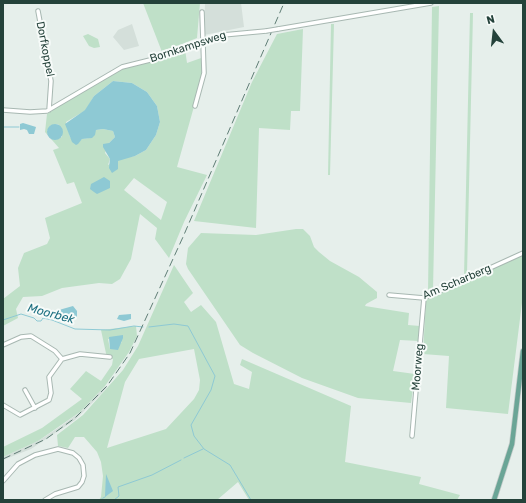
<!DOCTYPE html>
<html>
<head>
<meta charset="utf-8">
<style>
  body { margin:0 }
  #map { position:relative; width:526px; height:503px; overflow:hidden; background:#e6efeb; font-family:Rubik,sans-serif }
  canvas { display:block }
  .frame { position:absolute; inset:0; border:4px solid #24423a; pointer-events:none }
  .north { position:absolute; left:474px; top:12px; width:40px; height:40px; -webkit-text-stroke:3px #f7fbf9; paint-order:stroke; rotate:345deg; font-size:11px; font-weight:700; line-height:16px; text-align:center; color:#24423a }
  .north::after { content:''; display:block; margin:auto; width:14px; height:18px; background:#24423a; clip-path:polygon(50% 0,100% 100%,50% 72%,0 100%) }
</style>
</head>
<body>
<div id="map">
<canvas width="526" height="503"></canvas>
<div class="frame"></div>
<div class="north">N</div>
</div>
<script>
const c = document.querySelector('canvas').getContext('2d');
c.lineJoin = 'round';
function fillPath(path, color) { c.fillStyle = color; c.fill(path, 'evenodd'); }
const poly = rows => new Path2D(rows.map(r => 'M' + r).join(''));
function stroke(path, color, width, dash) { c.strokeStyle = color; c.lineWidth = width; c.lineCap = dash ? 'butt' : 'round'; c.setLineDash(dash || []); c.stroke(path); }
function drawText(font, color, halo, rows, align = 'center') {
  c.font = font + ' Rubik,sans-serif'; c.lineWidth = 4; c.setLineDash([]); c.textBaseline = 'middle'; c.strokeStyle = halo; c.fillStyle = color; for (const [text, x, y, turn = 0] of rows) {
    c.save(); c.translate(x, y); c.rotate((+turn || 0) * Math.PI / 180); c.textAlign = isNaN(turn) ? turn : align; if (halo) c.strokeText(text, 0, 0); c.fillText(text, 0, 0); c.restore();
  }
}
const built = poly([
  [205,3,241,3,244,27,204,35],
  [132,24,139,46,124,50,113,37,118,30],
  [105,386,107,388,75,420,31,449,3,460,3,457,38,441,61,426,80,412]
]);
const green = poly([
  [143,3,200,3,197,38,162,52],
  [439,6,433,290,428,292,432,7],
  [470,13,473,13,467,274,464,276],
  [331,24,334,24,330,175,328,175],
  [303,29,300,111,291,111,290,130,259,128,256,228,194,221,252,82,277,34],
  [88,34,98,39,100,47,94,48,89,46,83,36],
  [185,49,187,63,204,57,202,78,177,167,207,175,184,222,169,258,155,239,157,228,140,214,131,259,120,279,112,284,99,283,62,288,42,296,23,297,16,309,18,318,3,326,3,299,20,286,18,268,24,253,47,244,50,238,45,218,82,203,74,182,67,184,53,150,59,148,45,132,47,114,72,97,122,68],
  [113,81,132,83,147,92,157,106,160,122,156,135,146,150,135,156,122,158,108,165,110,159,105,153,109,143,115,137,113,131,103,129,96,130,90,138,82,139,76,144,70,137,66,122,86,110,94,96],
  [58,124,62,131,62,137,54,139,48,134,47,131,50,126],
  [134,178,167,202,161,220,124,190],
  [296,229,303,229,310,236,314,247,319,252,330,261,359,277,377,292,377,298,366,304,365,306,409,313,408,325,420,326,419,341,400,340,393,371,415,374,411,403,358,398,302,378,253,353,240,345,188,269,186,264,188,248,201,233,256,235],
  [523,254,523,295,508,414,446,408,449,356,423,354,426,298],
  [174,265,193,293,184,302,191,312,201,305,216,322,234,384,249,389,252,372,240,365,242,359,351,406,345,462,421,477,419,484,460,495,457,500,249,500,238,482,217,500,99,500,101,497,103,476,101,462,97,452,84,437,75,437,68,448,58,446,57,435,83,415,123,370,138,346],
  [194,349,200,380,199,390,194,399,166,429,107,448,125,382,139,359],
  [136,326,137,336,129,352,105,386,80,412,38,441,3,457,3,447,42,428,82,399,70,389,86,371,101,381,112,365,113,359,107,358,101,330],
  [108,339,122,342,110,349]
]);
const water = poly([
  [113,81,132,83,147,92,157,106,160,122,156,135,146,150,135,156,118,161,118,169,112,173,109,168,110,159,103,147,103,144,109,143,115,137,113,131,103,129,96,130,95,135,92,138,82,139,78,144,76,145,72,142,65,124,85,110,94,96],
  [23,123,36,127,34,134,29,134,27,130,24,129,20,130,20,124],
  '47 132a8 8 0 1 1 16 0a8 8 0 1 1-16 0Z',
  [104,177,110,181,110,188,97,194,94,192,90,189,91,184],
  [73,306,77,311,77,317,60,316,59,310],
  [131,314,131,319,124,321,117,319,119,315],
  [123,335,123,338,118,350,110,349,109,337],
  [106,474,113,491,105,497,105,496]
]);
const stream = poly([
  [3,127,19,127],
  [3,320,21,314,34,318,37,321,41,321,43,318,52,320,75,329,110,330,134,326,143,327],
  [149,327,174,324,188,326,215,376,211,390,191,425,194,436,204,449,230,465,251,500],
  [184,458,203,449],
  [103,498,105,497],
  [100,500,102,499],
  [114,500,119,496,118,487,152,475,181,460]
]);
const minor = poly([
  [38,11,51,81,49,110],
  [278,29,431,3],
  [195,106,204,73,202,12],
  [3,110,30,112,47,111,122,67,158,58,223,35,266,31],
  [389,295,424,298,523,253],
  [3,345,21,337,31,336,55,351,62,359],
  [62,359,80,354,110,357],
  [25,390,35,408],
  [3,405,20,415,49,400,51,393,49,377,62,359],
  [412,436,424,298],
  [3,481,18,464,35,455,58,449,73,453,79,458,83,465,84,476,82,482,78,487,55,494,45,500]
]);
const major = poly([
  [494,500,512,444,523,351]
]);
const rail = poly([
  [3,459,46,439,75,418,107,386,130,353,183,237,284,3]
]);
const minorBridge = poly([
  [266,31,278,29]
]);
const streetNames = [
  ["Bornkampsweg",188,47,-18],
  ["Dorfkoppel",45,49,79],
  ["Am Scharberg",457,282,-23],
  ["Moorweg",418,367,-85]
];
const waterNames = [
  ["Moorbek",51,314,15]
];
fillPath(built, '#d4dfda');
fillPath(green, '#bfe0c8');
fillPath(water, '#8ec9d4');
stroke(stream, '#8ec9d4', 1);
stroke(minor, '#a8b8b2', 5.5);
stroke(major, '#c2cac8', 6);
stroke(minor, '#fff', 3.5);
stroke(major, '#6aa596', 4.5);
stroke(rail, '#5f7d75', 1, [8, 4]);
stroke(minorBridge, '#a8b8b2', 5.5, []);
stroke(minorBridge, '#fff', 3.5);
drawText('11px', '#24423a', '#f7fbf9', streetNames);
drawText('italic 12px', '#1c6f80', '#f7fbf9', waterNames);
</script>
</body>
</html>
